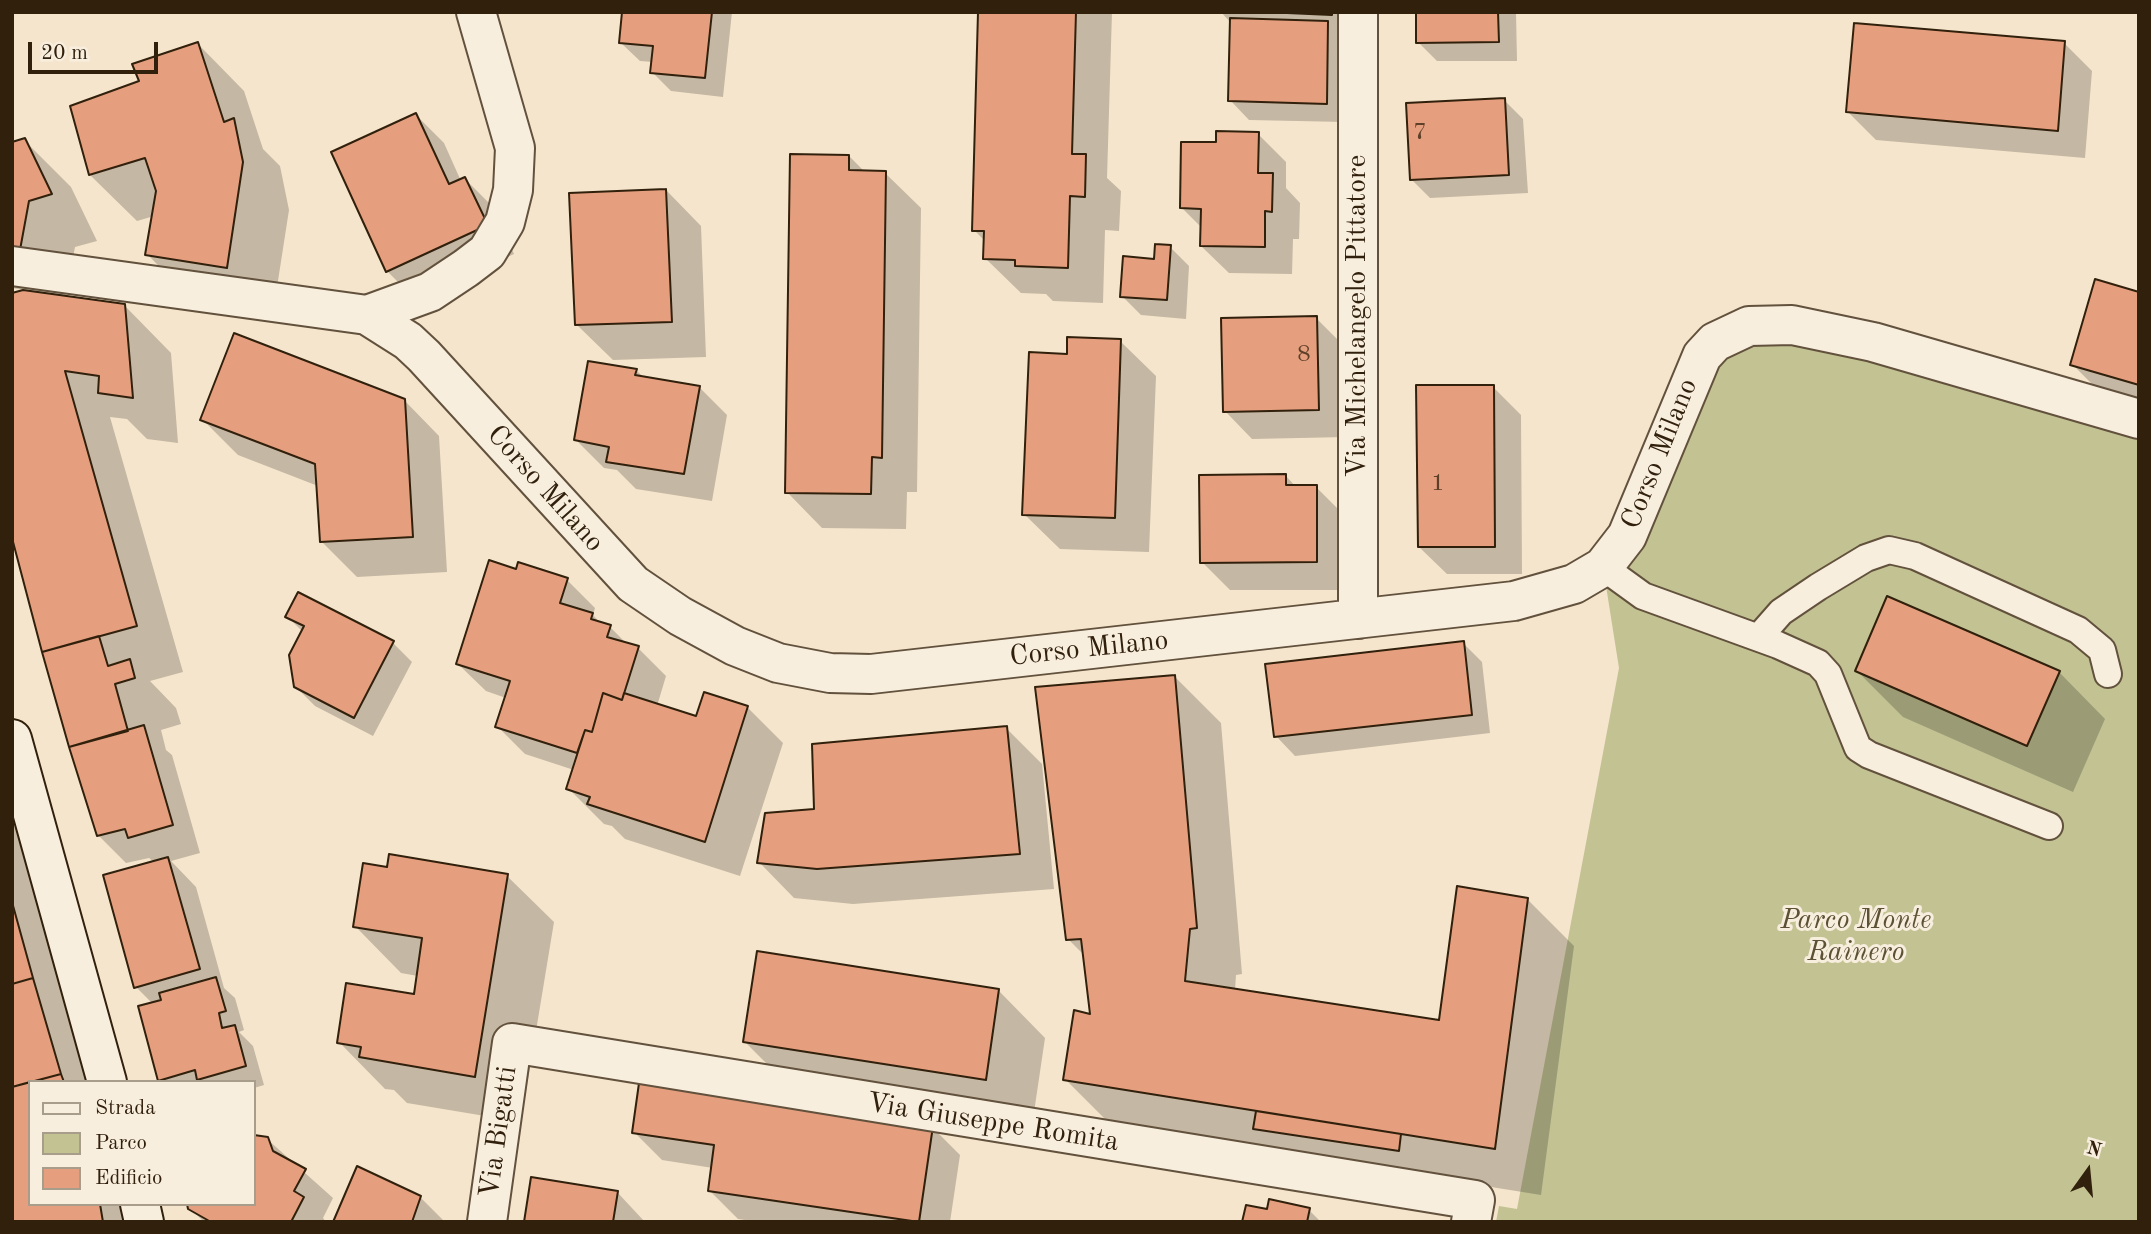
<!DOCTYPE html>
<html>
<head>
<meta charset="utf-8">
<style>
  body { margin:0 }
  #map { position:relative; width:2151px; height:1234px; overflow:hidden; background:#f5e5cc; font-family:"Old Standard TT",serif }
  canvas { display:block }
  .frame { position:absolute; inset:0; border:14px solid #31200c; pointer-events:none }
  .legend { position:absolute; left:28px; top:1080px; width:228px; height:126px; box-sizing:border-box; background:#f8eede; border:2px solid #a89c8a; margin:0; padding:9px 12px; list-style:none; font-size:21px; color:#31200c }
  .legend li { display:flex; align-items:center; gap:14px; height:35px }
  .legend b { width:35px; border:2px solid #a89c8a }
  .north { position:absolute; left:2053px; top:1136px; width:70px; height:70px; -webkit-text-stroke:5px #f8eede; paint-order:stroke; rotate:15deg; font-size:19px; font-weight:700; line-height:28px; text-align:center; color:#31200c }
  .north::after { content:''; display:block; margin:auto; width:24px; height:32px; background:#31200c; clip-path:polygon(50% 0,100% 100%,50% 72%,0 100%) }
  .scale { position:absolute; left:28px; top:42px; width:130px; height:32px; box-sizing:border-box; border:4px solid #31200c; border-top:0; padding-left:9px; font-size:21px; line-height:24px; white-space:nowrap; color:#31200c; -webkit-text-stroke:5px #f8eede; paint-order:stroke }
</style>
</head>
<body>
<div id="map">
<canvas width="2151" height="1234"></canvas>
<div class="frame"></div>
<ul class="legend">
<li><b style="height:9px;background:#f8eede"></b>Strada</li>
<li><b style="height:19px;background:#c2c293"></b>Parco</li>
<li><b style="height:19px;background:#e59f7f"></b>Edificio</li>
</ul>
<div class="north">N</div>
<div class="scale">20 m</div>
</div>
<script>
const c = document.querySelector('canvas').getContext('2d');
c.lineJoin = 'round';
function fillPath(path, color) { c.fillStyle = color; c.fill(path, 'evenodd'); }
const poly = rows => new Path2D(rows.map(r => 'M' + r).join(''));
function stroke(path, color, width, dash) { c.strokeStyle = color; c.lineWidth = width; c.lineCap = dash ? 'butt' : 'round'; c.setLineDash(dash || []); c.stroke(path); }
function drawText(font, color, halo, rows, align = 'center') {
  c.font = font + ' "Old Standard TT",serif'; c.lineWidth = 6; c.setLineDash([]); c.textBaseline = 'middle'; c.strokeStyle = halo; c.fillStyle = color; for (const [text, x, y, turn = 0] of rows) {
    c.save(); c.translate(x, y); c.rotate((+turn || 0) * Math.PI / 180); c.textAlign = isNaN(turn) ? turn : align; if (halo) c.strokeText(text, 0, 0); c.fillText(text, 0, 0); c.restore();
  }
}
const green = poly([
  [1749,326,2139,419,2139,1222,1496,1222,1499,1206,1517,1209,1619,668,1603,567,1692,374]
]);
const shadow = poly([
  [624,12,732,12,723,97,671,91,652,72,653,62,640,61,620,42],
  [980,12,1112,12,1107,178,1121,191,1119,231,1105,230,1103,303,1053,301,1046,294,1021,293,985,258,986,242,974,230],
  [1221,12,1360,12,1345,122,1249,120,1230,100,1231,23],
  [1418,12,1516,12,1517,61,1437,61,1418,42],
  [2064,43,2092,71,2085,158,1876,140,1848,112],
  [198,44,244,91,263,149,280,166,289,210,273,313,193,301,147,254,154,216,137,221,90,175],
  [1504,100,1523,119,1528,193,1430,198,1411,179],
  [416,115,444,143,461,181,465,179,493,207,514,254,415,299,387,271],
  [1258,134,1286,162,1286,188,1300,203,1299,239,1293,239,1292,274,1229,273,1201,246,1202,228,1181,207,1218,144],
  [24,140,71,187,97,241,75,247,65,298,125,306,171,353,178,443,147,439,127,419,110,417,183,672,150,681,176,708,181,724,161,730,166,750,172,755,200,853,171,861,196,887,224,988,235,998,244,1030,239,1032,253,1046,264,1085,254,1088,254,1082,160,1080,153,1004,136,987,154,862,149,858,126,863,98,835,12,295,30,291,12,288,12,144],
  [849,156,865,172,885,173,921,208,917,492,907,492,906,529,822,528,787,492],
  [666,190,701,226,706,357,613,360,577,325],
  [1170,247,1189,266,1186,319,1141,315,1122,296],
  [2139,294,2139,404,2100,392,2072,364],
  [1316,318,1344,346,1346,437,1252,439,1225,411],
  [1120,341,1156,376,1149,552,1060,549,1024,514,1068,355],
  [636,370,644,378,699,387,727,415,712,501,636,489,617,470,604,468,576,440],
  [1493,387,1521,415,1522,574,1447,574,1419,547],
  [404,400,439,436,447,572,357,577,321,541,318,486,238,455,202,419],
  [1285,475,1296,487,1316,487,1344,515,1344,590,1230,590,1202,562],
  [517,571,567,580,595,608,593,615,602,625,610,627,628,645,638,648,666,676,657,706,697,719,747,707,783,743,740,876,625,839,612,826,604,824,568,788,574,770,525,754,497,726,506,698,486,691,458,664],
  [288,617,393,643,412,662,373,736,315,706,296,687,303,632],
  [1463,643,1482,662,1490,733,1295,756,1276,736],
  [1857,671,2059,672,2105,719,2073,792,1903,717],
  [1174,676,1221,723,1242,974,1236,975,1235,990,1441,1022,1528,900,1574,946,1541,1195,1112,1126,1065,1079,1092,1016,1085,956,1068,939],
  [1006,728,1042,764,1054,889,853,904,794,898,759,862,816,810],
  [12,807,88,1082,30,1082,30,1204,122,1204,127,1222,12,1222],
  [388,869,507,876,554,922,521,1122,407,1103,394,1090,385,1089,339,1042,415,996,418,976,401,973,355,926],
  [999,991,1045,1038,1032,1126,791,1088,744,1041],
  [932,1127,960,1155,950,1222,759,1222,738,1219,710,1191,713,1168,662,1160,634,1132],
  [254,1137,267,1139,333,1198,323,1218,326,1222,204,1222,190,1208,254,1204],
  [617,1192,645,1222,526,1222],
  [420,1197,445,1222,335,1222],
  [1309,1210,1321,1222,1244,1222,1268,1211]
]);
const building = poly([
  [622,12,712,12,705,78,650,73,653,46,619,43,622,12],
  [978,12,1076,12,1072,154,1086,154,1085,197,1070,196,1068,268,1015,266,1015,260,983,259,984,231,972,231,978,12],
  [1264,12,1332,12,1332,15,1264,12],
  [1416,12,1498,12,1499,42,1416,43,1416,12],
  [1230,18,1328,21,1327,104,1228,101,1230,18],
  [1854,23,2065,41,2058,131,1846,112,1854,23],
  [198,42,224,122,234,118,243,162,227,268,145,255,156,191,145,158,89,175,70,106,139,81,132,64,198,42],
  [1505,98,1509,175,1410,180,1406,103,1505,98],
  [416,113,449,184,465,177,488,225,386,272,331,152,416,113],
  [1216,131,1259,132,1258,173,1273,173,1272,212,1265,211,1265,247,1200,246,1201,209,1180,208,1181,142,1216,142,1216,131],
  [25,138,52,194,29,201,20,250,12,249,12,142,25,138],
  [790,154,849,155,849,170,886,171,882,458,872,457,871,494,785,493,790,154],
  [666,189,672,322,575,325,569,193,666,189],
  [1155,244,1171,245,1167,300,1120,297,1123,256,1154,259,1155,244],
  [2095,279,2139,292,2139,385,2070,365,2095,279],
  [23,290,125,304,133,398,98,393,99,376,65,371,137,626,42,652,12,538,12,293,23,290],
  [1317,316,1319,410,1223,412,1221,318,1317,316],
  [234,333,405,399,413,537,320,542,315,464,200,420,234,333],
  [1067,337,1121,339,1115,518,1022,515,1029,352,1067,354,1067,337],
  [588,361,637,369,635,375,700,386,684,474,606,462,609,447,574,440,588,361],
  [1416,385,1494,385,1495,547,1418,547,1416,385],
  [1286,474,1286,485,1317,485,1317,562,1200,563,1199,475,1286,474],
  [489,560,516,569,518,562,568,578,560,603,593,613,591,619,611,625,607,637,639,646,622,700,603,693,592,732,585,730,577,753,495,727,510,681,456,664,489,560],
  [298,592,394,641,354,718,294,687,289,655,304,626,285,617,298,592],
  [1887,596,2060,671,2027,746,1855,671,1887,596],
  [99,636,108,666,130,659,135,678,115,684,128,731,69,747,42,652,99,636],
  [1464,641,1472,715,1274,737,1265,664,1464,641],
  [1175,675,1197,928,1190,929,1185,981,1439,1020,1457,886,1528,898,1495,1149,1063,1080,1074,1010,1090,1014,1081,939,1066,940,1035,687,1175,675],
  [704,692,748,706,705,842,587,804,590,797,566,789,585,730,592,732,603,693,622,700,624,693,696,716,704,692],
  [144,725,173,825,128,838,125,829,97,836,69,747,144,725],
  [1007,726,1020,854,817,869,757,863,765,813,814,809,812,744,1007,726],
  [389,854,508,874,475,1077,359,1057,361,1047,337,1043,346,983,414,994,422,938,353,927,363,863,387,867,389,854],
  [168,857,200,969,134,988,103,875,168,857],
  [12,902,33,978,12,984,12,902],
  [757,951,999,989,986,1080,743,1042,757,951],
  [216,977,226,1011,219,1013,222,1028,235,1025,246,1066,197,1080,195,1070,158,1081,138,1006,161,1000,159,993,216,977],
  [33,978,61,1074,12,1087,12,984,33,978],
  [61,1074,64,1082,31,1082,61,1074],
  [30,1082,30,1204,100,1204,103,1222,12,1222,12,1087,30,1082],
  [639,1083,933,1126,919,1222,708,1191,714,1145,632,1133,639,1083],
  [1256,1111,1401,1134,1399,1151,1253,1129,1256,1111],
  [254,1135,268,1137,273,1151,306,1169,294,1191,304,1197,291,1222,211,1222,188,1209,187,1204,254,1204,254,1135],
  [357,1166,421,1196,412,1222,333,1222,357,1166],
  [531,1177,618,1191,613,1222,524,1222,531,1177],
  [1269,1199,1310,1208,1307,1222,1242,1222,1246,1205,1267,1209,1269,1199]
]);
const lane = poly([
  [1603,567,1643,596,1778,645,1818,663,1828,674,1858,748,1869,755,2049,826],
  [1759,637,1781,612,1818,587,1866,558,1889,550,1915,556,2078,630,2102,650,2108,674]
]);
const street = poly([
  [1358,12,1358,619],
  [12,266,367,315,408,341,424,356,633,584,680,616,735,646,778,663,830,673,871,674,1514,601,1574,584,1603,567,1627,536,1702,356,1715,342,1749,326,1792,325,1873,342,2139,419],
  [367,315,430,292,466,268,487,252,505,222,513,190,515,148,476,12],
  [487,1222,512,1043,1475,1200,1471,1222]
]);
const secondary = poly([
  [12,739,107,1082],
  [140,1204,144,1222]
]);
const numberNames = [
  ["7",1420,133],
  ["8",1304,355],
  ["1",1438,484]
];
const streetNames = [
  ["Via Michelangelo Pittatore",1358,316,-90],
  ["Corso Milano",1660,454,-68],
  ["Corso Milano",545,489,48],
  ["Corso Milano",1089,649,-6],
  ["Via Giuseppe Romita",993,1123,9],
  ["Via Bigatti",499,1132,-82]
];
const parkNames = [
  ["Parco Monte",1856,921],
  ["Rainero",1856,953]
];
fillPath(green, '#c2c293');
fillPath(shadow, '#0003');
fillPath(building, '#e59f7f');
stroke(building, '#31200c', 2);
stroke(lane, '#62513c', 30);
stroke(street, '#62513c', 42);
stroke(secondary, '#31200c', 42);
stroke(lane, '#f8eede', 26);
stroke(street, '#f8eede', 38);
stroke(secondary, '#f8eede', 38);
drawText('24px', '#5e4029', null, numberNames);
drawText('28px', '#31200c', '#f8eede', streetNames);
drawText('italic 28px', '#5c5134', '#f8eede', parkNames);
</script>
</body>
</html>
